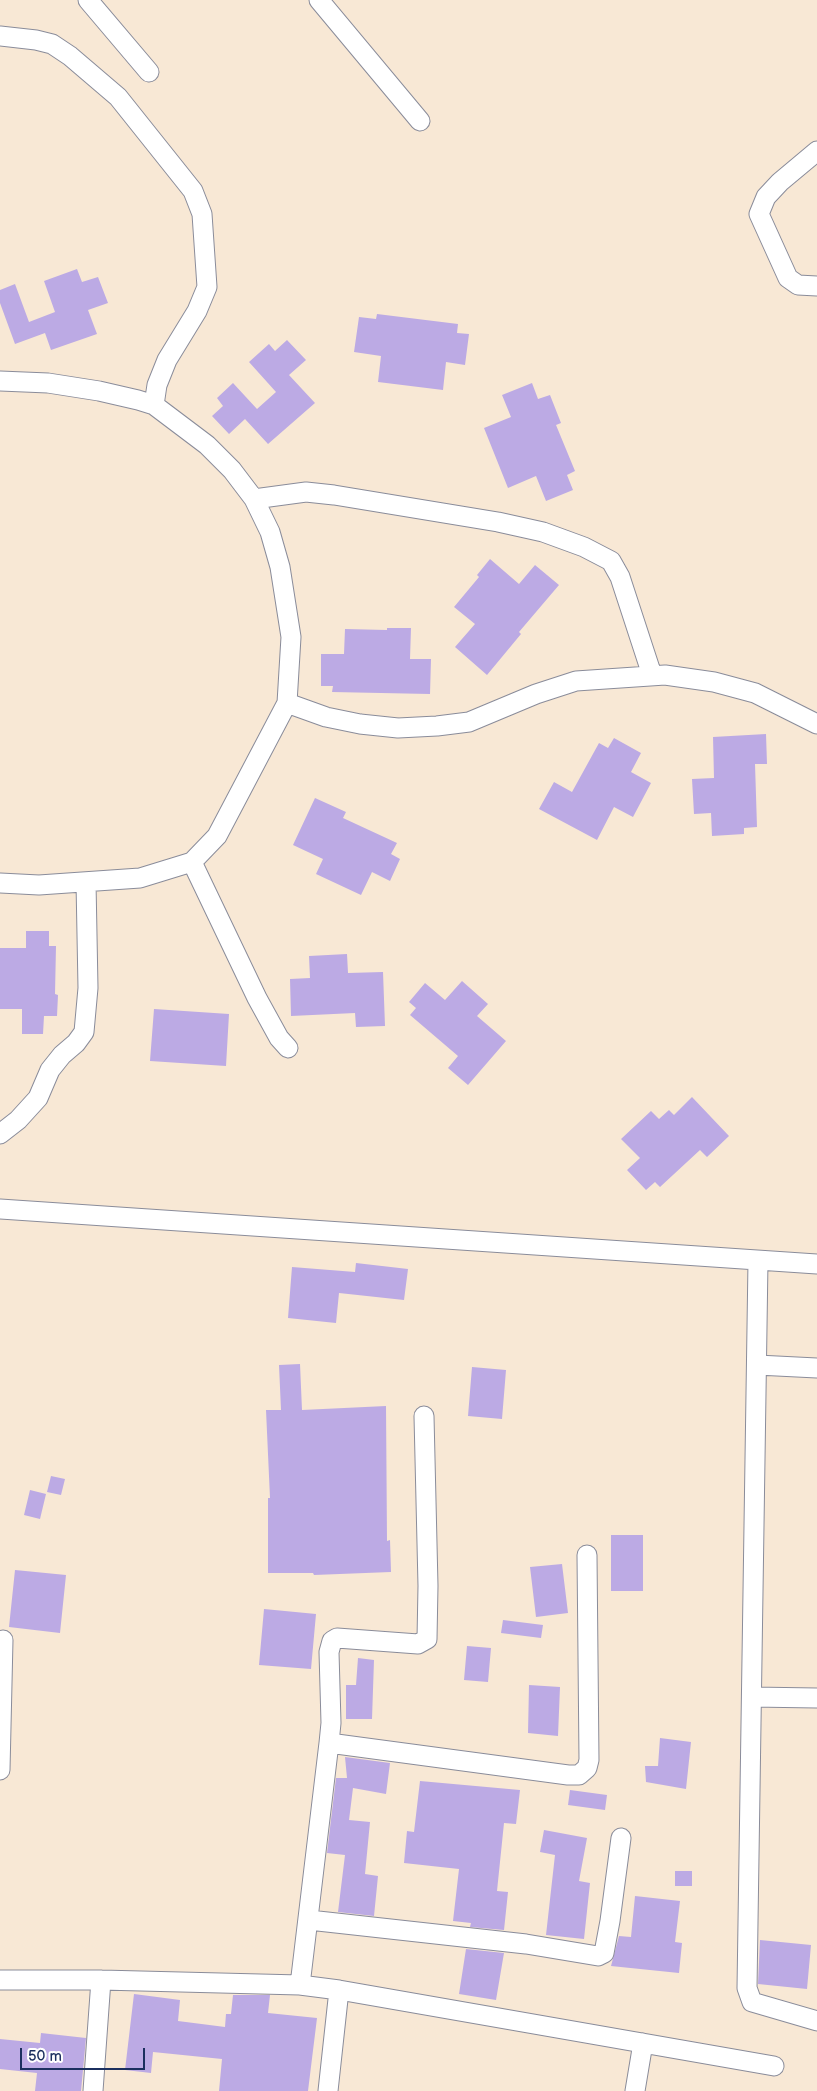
<!DOCTYPE html>
<html>
<head>
<meta charset="utf-8">
<style>
  body { margin:0 }
  #map { position:relative; width:817px; height:2091px; overflow:hidden; background:#f8e8d5; font-family:"Balsamiq Sans",sans-serif }
  canvas { display:block }
  .scale { position:absolute; left:20px; top:2048px; width:125px; height:22px; box-sizing:border-box; border:2px solid #1b2f5e; border-top:0; padding-left:6px; font-size:15px; line-height:18px; white-space:nowrap; color:#1b2f5e; -webkit-text-stroke:4px #fff; paint-order:stroke }
</style>
</head>
<body>
<div id="map">
<canvas width="817" height="2091"></canvas>
<div class="scale">50 m</div>
</div>
<script>
const c = document.querySelector('canvas').getContext('2d');
c.lineJoin = 'round';
function fillPath(path, color) { c.fillStyle = color; c.fill(path, 'evenodd'); }
const poly = rows => new Path2D(rows.map(r => 'M' + r).join(''));
function stroke(path, color, width, dash) { c.strokeStyle = color; c.lineWidth = width; c.lineCap = dash ? 'butt' : 'round'; c.setLineDash(dash || []); c.stroke(path); }
const building = poly([
  [77,269,82,282,98,277,108,303,88,310,97,334,51,350,45,333,15,344,0,303,0,290,15,284,29,322,55,312,44,281],
  [377,314,458,324,457,333,469,334,465,365,446,362,443,390,378,382,381,356,354,352,359,317,376,319],
  [287,340,306,360,289,375,315,403,268,444,245,419,229,434,212,416,223,406,217,398,233,383,257,409,276,392,249,362,269,344,275,351],
  [532,383,538,399,550,395,561,423,556,425,575,471,567,475,573,490,546,501,536,476,508,488,484,428,511,417,502,395],
  [490,559,519,584,535,565,559,585,519,632,521,634,487,675,455,647,475,624,454,607,479,577,477,575],
  [387,628,411,628,410,659,431,659,430,694,332,692,333,686,321,686,321,654,344,654,345,629,387,630],
  [766,734,767,764,755,764,757,827,744,828,744,834,712,836,711,813,694,814,692,779,714,778,713,737],
  [614,738,641,753,631,772,651,783,633,817,614,807,597,840,539,809,554,782,572,792,599,743,608,748],
  [315,798,346,812,343,818,397,843,391,854,400,859,390,881,372,872,361,895,316,874,323,859,293,845],
  [26,931,49,931,49,946,56,946,55,994,58,995,57,1016,44,1016,43,1034,22,1034,22,1009,0,1009,0,948,26,948],
  [347,954,348,973,383,972,385,1026,356,1027,355,1013,291,1016,290,979,310,978,309,956],
  [462,981,488,1004,477,1016,506,1041,468,1085,448,1068,458,1056,410,1015,416,1008,409,1002,425,983,445,1000],
  [154,1009,229,1014,226,1066,150,1061],
  [692,1097,729,1136,707,1157,700,1150,660,1187,655,1182,646,1190,627,1170,640,1158,621,1139,651,1111,659,1119,669,1110,674,1115],
  [356,1263,408,1269,404,1300,339,1293,336,1323,288,1318,292,1267,355,1272],
  [300,1364,302,1410,386,1406,387,1541,390,1540,391,1572,314,1575,313,1573,268,1573,268,1498,270,1498,266,1410,281,1410,279,1365],
  [472,1367,506,1370,502,1419,468,1416],
  [51,1476,65,1479,61,1495,47,1492],
  [30,1490,46,1494,40,1519,24,1515],
  [611,1535,643,1535,643,1591,611,1591],
  [562,1564,568,1613,536,1617,530,1567],
  [15,1570,66,1575,60,1633,9,1627],
  [264,1609,316,1614,311,1669,259,1665],
  [503,1620,543,1625,541,1638,501,1633],
  [467,1646,491,1648,488,1682,464,1680],
  [358,1658,374,1660,372,1719,346,1719,346,1685,356,1685],
  [529,1685,560,1687,558,1736,528,1733],
  [660,1738,691,1742,686,1789,646,1782,645,1766,658,1766],
  [345,1757,390,1763,386,1794,353,1788,349,1820,370,1822,365,1874,378,1876,374,1916,338,1912,345,1855,327,1853,336,1778,347,1778],
  [420,1781,520,1790,516,1824,504,1823,497,1891,508,1892,504,1930,470,1927,471,1923,453,1921,459,1869,404,1863,407,1831,414,1832],
  [570,1790,607,1795,605,1810,568,1805],
  [544,1830,587,1838,579,1881,590,1883,584,1939,546,1935,555,1855,540,1852],
  [675,1871,692,1871,692,1886,675,1886],
  [635,1896,680,1901,675,1942,682,1943,679,1973,611,1966,619,1936,631,1937],
  [760,1940,811,1945,807,1989,758,1984],
  [466,1949,504,1953,496,2000,459,1994],
  [134,1994,180,2000,178,2021,225,2027,226,2014,231,2014,233,1995,270,1995,268,2013,317,2018,308,2091,219,2091,222,2059,153,2052,151,2073,125,2070],
  [41,2033,86,2038,81,2091,35,2091,37,2073,0,2069,0,2039,40,2043]
]);
const minor = poly([
  [88,0,149,72],
  [319,0,420,121],
  [0,36,36,40,52,44,70,56,118,97,193,191,202,214,207,287,197,311,167,360,157,385,154,405],
  [817,151,780,182,766,197,759,214,788,278,798,285,817,286],
  [0,381,48,383,99,391,138,400,154,405,207,445,232,470,254,499,270,532,280,567,291,637,287,703,217,836,192,862,140,878,39,885,0,883],
  [254,499,306,492,334,495,498,522,543,532,584,547,611,561,620,577,652,675],
  [287,703,326,717,360,724,398,728,437,726,469,722,536,694,576,681,665,675,714,682,755,693,817,724],
  [192,862,257,998,279,1038,288,1048],
  [0,1134,18,1120,38,1098,50,1070,62,1055,76,1043,84,1032,88,988,86,882],
  [0,1209,817,1264],
  [758,1261,747,1988,752,2002,817,2021],
  [757,1365,817,1368],
  [752,1697,817,1698],
  [329,1743,331,1723,329,1652,332,1641,337,1638,418,1644,427,1639,428,1586,424,1416],
  [0,1770,3,1640],
  [309,1920,526,1944,598,1956,604,1953,610,1921,621,1838],
  [0,1980,101,1980,300,1985,339,1990,328,2091],
  [300,1985,329,1743,568,1775,579,1775,587,1768,589,1760,587,1555],
  [339,1990,774,2066],
  [93,2091,101,1980],
  [635,2091,643,2043]
]);
fillPath(building, '#bcaae4');
stroke(minor, '#8a8c9a', 21);
stroke(minor, '#fff', 19);
</script>
</body>
</html>
